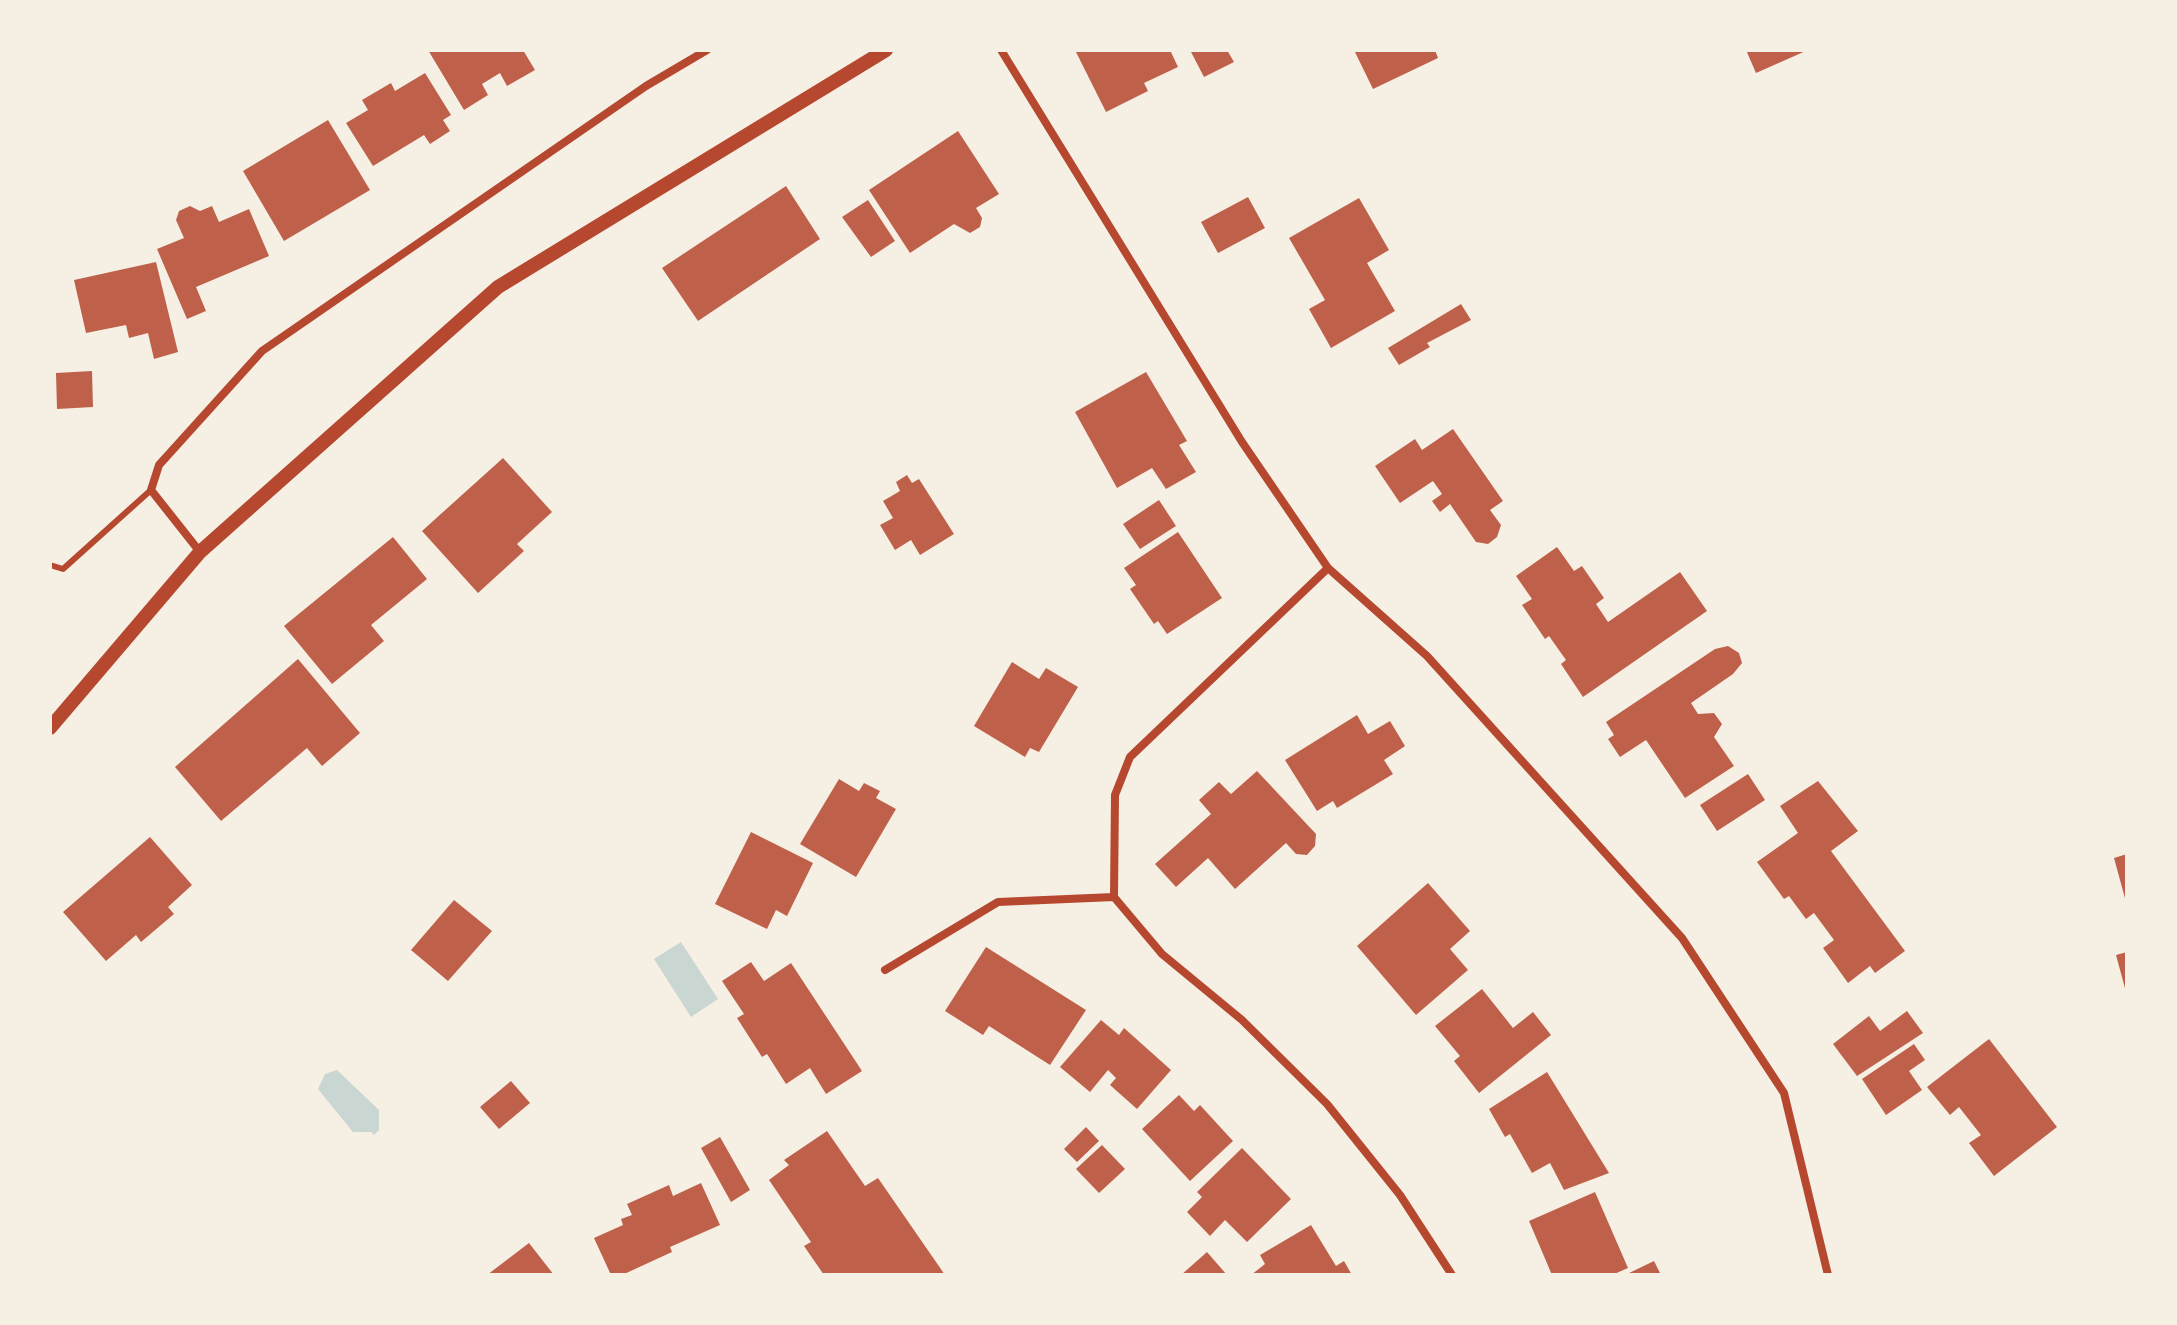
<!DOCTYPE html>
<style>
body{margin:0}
#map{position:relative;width:2177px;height:1325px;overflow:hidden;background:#f6efe4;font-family:"IBM Plex Sans",sans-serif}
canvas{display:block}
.frame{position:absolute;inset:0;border:52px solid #f6efe4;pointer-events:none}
</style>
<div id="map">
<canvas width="2177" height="1325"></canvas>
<div class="frame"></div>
</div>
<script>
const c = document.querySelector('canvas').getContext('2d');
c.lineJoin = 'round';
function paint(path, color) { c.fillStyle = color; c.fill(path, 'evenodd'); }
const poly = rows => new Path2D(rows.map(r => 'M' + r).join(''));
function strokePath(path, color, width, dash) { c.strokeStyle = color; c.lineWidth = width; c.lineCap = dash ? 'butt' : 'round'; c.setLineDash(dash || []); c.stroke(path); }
paint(poly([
 [681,942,718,999,691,1017,654,959],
 [337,1070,379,1110,379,1130,374,1135,371,1132,353,1132,318,1089,325,1074]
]), '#c9d6d2');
paint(poly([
 [428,50,523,50,535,70,507,86,500,73,482,84,488,95,464,110],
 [1075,50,1170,50,1178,67,1144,83,1148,91,1106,112],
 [1190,50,1227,50,1234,62,1204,77],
 [1354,50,1435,50,1438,58,1373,89],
 [1746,50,1808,50,1756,73],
 [425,73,451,115,443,120,450,131,430,144,424,135,373,166,346,123,368,110,362,100,391,83,395,91],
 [328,120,370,190,284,241,243,171],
 [958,131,999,194,976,208,982,218,980,227,970,233,954,224,910,253,869,190],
 [786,186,820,239,698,321,662,268],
 [1248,197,1265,228,1218,253,1201,222],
 [1359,198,1389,250,1367,263,1395,311,1331,348,1309,309,1325,300,1289,238],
 [868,200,895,241,871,257,842,217],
 [190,206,200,211,212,206,219,222,249,209,269,256,196,287,206,311,187,319,157,249,184,238,176,220,179,211],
 [156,262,178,352,154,359,148,333,129,338,126,325,86,333,74,280],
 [1461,304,1471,320,1427,343,1430,347,1399,365,1388,348],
 [92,371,93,407,57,409,56,373],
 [1146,372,1187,441,1179,445,1196,472,1166,489,1152,468,1117,488,1075,412],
 [1453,429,1503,501,1490,510,1501,525,1497,537,1488,544,1476,542,1450,504,1440,512,1432,501,1442,494,1433,481,1400,503,1375,466,1415,439,1422,450],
 [503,458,552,512,517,544,524,551,478,593,422,531],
 [907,475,912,483,919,479,954,534,920,555,911,540,895,550,880,525,893,518,883,501,900,491,896,482],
 [1159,500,1176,526,1140,549,1123,524],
 [1178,532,1222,598,1167,634,1158,621,1154,624,1130,589,1136,585,1124,568],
 [393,537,427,579,371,625,384,641,332,684,284,626],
 [1557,547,1574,571,1582,566,1604,598,1596,604,1608,622,1680,572,1707,611,1583,697,1561,664,1566,660,1549,636,1545,639,1522,605,1532,599,1516,576],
 [1728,646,1739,653,1742,663,1733,674,1691,703,1698,714,1714,713,1722,724,1714,737,1734,766,1685,798,1646,740,1620,757,1608,739,1614,735,1606,722,1715,649],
 [298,659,360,733,322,766,307,748,221,821,175,767],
 [1012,662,1039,679,1046,668,1078,687,1039,752,1030,748,1025,757,974,726],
 [1357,715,1368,734,1390,721,1405,746,1384,760,1393,774,1337,808,1333,801,1317,811,1285,760],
 [1257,771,1316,834,1315,846,1307,855,1296,854,1286,843,1235,889,1208,858,1176,887,1155,864,1211,814,1199,800,1219,782,1231,794],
 [1748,774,1765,800,1717,831,1700,805],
 [839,779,859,791,864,783,880,791,876,798,896,809,856,877,800,844],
 [1818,781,1858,831,1831,851,1905,951,1875,973,1870,966,1848,983,1823,948,1834,940,1814,913,1806,919,1789,896,1784,899,1757,862,1798,833,1780,806],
 [751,832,813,863,787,916,776,910,767,929,715,904],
 [150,837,192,885,168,907,174,914,141,942,136,935,106,961,63,912],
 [2127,854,2127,902,2126,902,2114,858],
 [1428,883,1470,931,1450,949,1468,970,1416,1015,1357,946],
 [454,900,492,931,448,981,411,950],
 [986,947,1086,1010,1050,1065,989,1026,983,1035,945,1011],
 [2127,952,2127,992,2126,992,2116,955],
 [751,962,764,981,791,963,862,1071,826,1094,810,1068,786,1084,767,1054,762,1057,737,1018,744,1014,722,981],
 [1482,989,1513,1028,1533,1012,1551,1035,1479,1093,1454,1061,1460,1056,1435,1026],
 [1907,1011,1923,1033,1857,1076,1833,1044,1869,1016,1880,1031],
 [1101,1020,1119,1035,1124,1028,1171,1070,1137,1109,1110,1085,1116,1078,1108,1070,1090,1092,1060,1067],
 [1989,1039,2057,1127,1994,1176,1969,1143,1981,1135,1959,1107,1950,1115,1927,1087],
 [1914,1044,1925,1060,1909,1071,1922,1090,1886,1115,1862,1079],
 [1547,1072,1609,1173,1564,1190,1550,1163,1532,1173,1510,1134,1505,1137,1489,1109],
 [511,1081,530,1103,499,1129,480,1107],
 [1179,1095,1194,1111,1200,1105,1233,1141,1190,1181,1142,1129],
 [1086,1127,1099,1141,1077,1162,1064,1149],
 [827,1131,865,1186,878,1178,945,1275,824,1275,804,1246,811,1242,769,1180,789,1165,784,1160],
 [720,1137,750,1190,731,1202,701,1148],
 [1102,1145,1125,1169,1099,1193,1076,1169],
 [1242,1148,1291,1199,1247,1242,1225,1220,1210,1236,1187,1212,1202,1197,1197,1192],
 [701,1183,720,1225,670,1247,672,1252,622,1275,611,1275,594,1238,623,1225,621,1219,632,1215,627,1204,669,1185,673,1196],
 [1595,1192,1628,1268,1612,1275,1552,1275,1529,1221],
 [1311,1225,1336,1266,1344,1261,1352,1275,1251,1275,1265,1264,1260,1255],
 [529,1243,554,1275,487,1275],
 [1207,1252,1227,1275,1181,1275],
 [1654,1261,1661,1275,1625,1275]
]), '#bf614a');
strokePath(poly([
 [50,565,63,569,151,490]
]), '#b5482f', 6);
strokePath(poly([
 [1001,50,1242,442,1328,568,1427,656,1682,938,1784,1093,1828,1275],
 [200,552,151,490,159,465,262,351,646,86,707,50],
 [1328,568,1130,757,1115,795,1114,897,1162,954,1242,1020,1327,1104,1400,1195,1452,1275],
 [885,970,998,902,1114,897]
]), '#b5482f', 8);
strokePath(poly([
 [50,728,200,552,498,287,886,50]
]), '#b5482f', 14);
</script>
